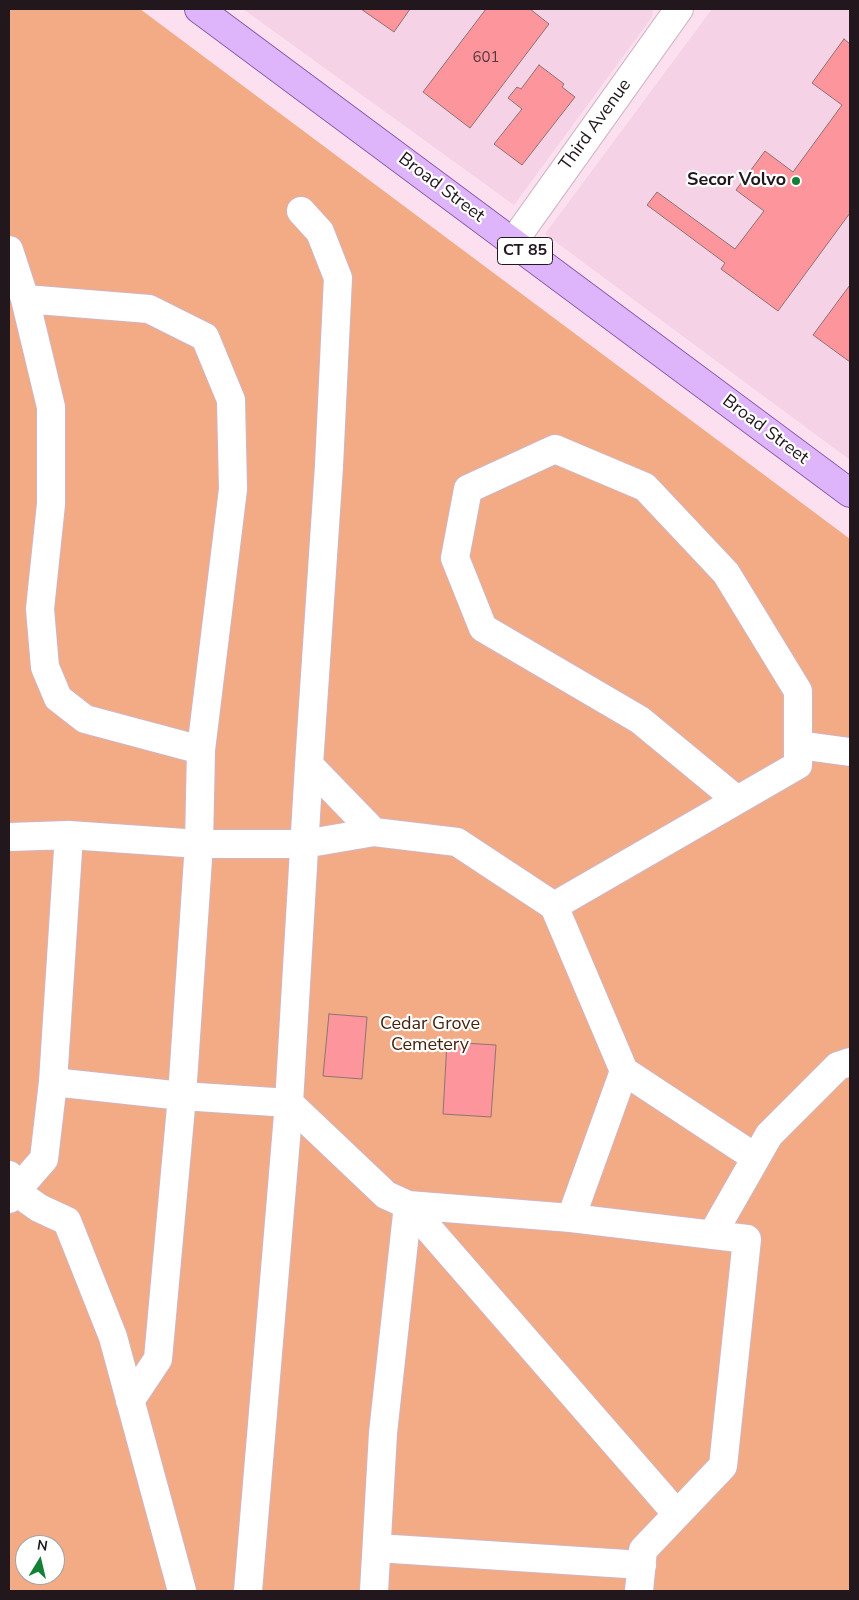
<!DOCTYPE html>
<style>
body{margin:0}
#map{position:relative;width:859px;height:1600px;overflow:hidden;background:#fce0f0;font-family:"Nunito Sans",sans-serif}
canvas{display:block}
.frame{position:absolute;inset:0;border:10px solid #21171d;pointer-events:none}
.north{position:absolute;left:15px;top:1535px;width:50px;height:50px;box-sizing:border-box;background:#fff;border:1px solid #a6a2a5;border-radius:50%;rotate:9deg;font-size:14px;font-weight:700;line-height:20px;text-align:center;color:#21171d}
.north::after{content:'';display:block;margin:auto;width:18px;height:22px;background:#138036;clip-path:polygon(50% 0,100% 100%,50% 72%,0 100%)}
</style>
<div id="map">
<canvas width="859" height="1600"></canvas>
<div class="frame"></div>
<div class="north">N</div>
</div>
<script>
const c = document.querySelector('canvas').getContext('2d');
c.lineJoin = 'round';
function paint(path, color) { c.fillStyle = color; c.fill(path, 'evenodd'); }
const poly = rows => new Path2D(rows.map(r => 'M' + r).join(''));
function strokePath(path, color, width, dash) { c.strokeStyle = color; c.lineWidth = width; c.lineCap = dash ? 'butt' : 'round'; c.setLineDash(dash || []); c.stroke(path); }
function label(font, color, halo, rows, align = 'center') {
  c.font = font + ' "Nunito Sans",sans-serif'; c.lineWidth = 4.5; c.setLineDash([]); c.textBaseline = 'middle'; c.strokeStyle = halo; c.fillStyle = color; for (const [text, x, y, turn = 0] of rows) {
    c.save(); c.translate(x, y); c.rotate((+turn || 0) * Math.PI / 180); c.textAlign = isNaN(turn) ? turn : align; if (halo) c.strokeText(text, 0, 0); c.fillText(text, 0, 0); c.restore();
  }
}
paint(poly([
 [243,9,653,9,652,17,514,205],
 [712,9,850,9,850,460,545,234]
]), '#f5d2e5');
paint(poly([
 [9,9,140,9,850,539,850,1591,9,1591],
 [25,1545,55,1545,55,1575,25,1575]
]), '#f2ab85');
const building = poly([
 [361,9,410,9,394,32,361,9],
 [486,9,530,9,549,24,470,128,423,92,486,9],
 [844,39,850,44,850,213,778,311,721,269,725,263,647,205,657,192,735,249,764,211,736,190,765,151,793,172,842,105,812,83,844,39],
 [539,65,564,84,562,87,575,97,522,165,494,144,522,109,508,98,517,87,521,89,539,65],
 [850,285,850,362,813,335,850,285],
 [329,1014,367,1017,362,1079,323,1076,329,1014],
 [447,1042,496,1045,491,1117,443,1114,447,1042]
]);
paint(building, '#fd959c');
strokePath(building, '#907374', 1);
const minor = poly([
 [513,242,679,9],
 [9,250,25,299,149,309,205,337,231,400,233,489,201,750,199,844,69,835,53,1082,182,1096,289,1103,309,765,329,466,338,278,320,232,301,211],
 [25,299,51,407,51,504,40,609,45,667,58,698,85,719,201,750],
 [798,745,850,752],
 [374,832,457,842,554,906,798,765,798,691,726,573,645,487,555,449,468,489,455,558,483,628,640,720,737,800],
 [9,837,69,835],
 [554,906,624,1071,756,1158],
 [9,1175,15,1191,39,1208,67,1221,113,1337,182,1591],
 [9,1199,44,1159,53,1082],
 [408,1205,677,1514],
 [571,1218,624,1071],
 [712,1235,769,1135,838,1066,850,1062],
 [130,1401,158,1359,182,1096,199,844,304,844,374,832,309,765],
 [377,1548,642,1565],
 [248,1591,289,1103,386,1195,408,1205,571,1218,747,1239,723,1466,643,1550,639,1591],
 [374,1591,383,1433,408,1205]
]);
const major = poly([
 [199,9,850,493]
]);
strokePath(minor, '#d0b5c4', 30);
strokePath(major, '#8e5dab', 30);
strokePath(minor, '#fff', 28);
strokePath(major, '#deb4fa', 28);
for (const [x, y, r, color] of [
 [796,181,5,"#138036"]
]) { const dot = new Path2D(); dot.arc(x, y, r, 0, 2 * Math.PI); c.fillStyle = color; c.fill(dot); strokePath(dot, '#fff', 2); }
label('15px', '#58363d', null, [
 ["601",486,58]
]);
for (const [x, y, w] of [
 [525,251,55]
]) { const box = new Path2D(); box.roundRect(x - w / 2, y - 13.5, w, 27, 4); c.fillStyle = '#fff'; c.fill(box); strokePath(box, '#21171d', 1); }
label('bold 16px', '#21171d', null, [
 ["CT 85",525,251]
]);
label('18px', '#21171d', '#fff', [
 ["Third Avenue",596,125,-54],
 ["Broad Street",441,188,37],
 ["Broad Street",765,430,37]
]);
label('bold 18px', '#21171d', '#fff', [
 ["Secor Volvo",786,181]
], 'right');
label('18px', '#46230f', '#fff', [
 ["Cedar Grove",430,1025],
 ["Cemetery",430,1046]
]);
</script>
